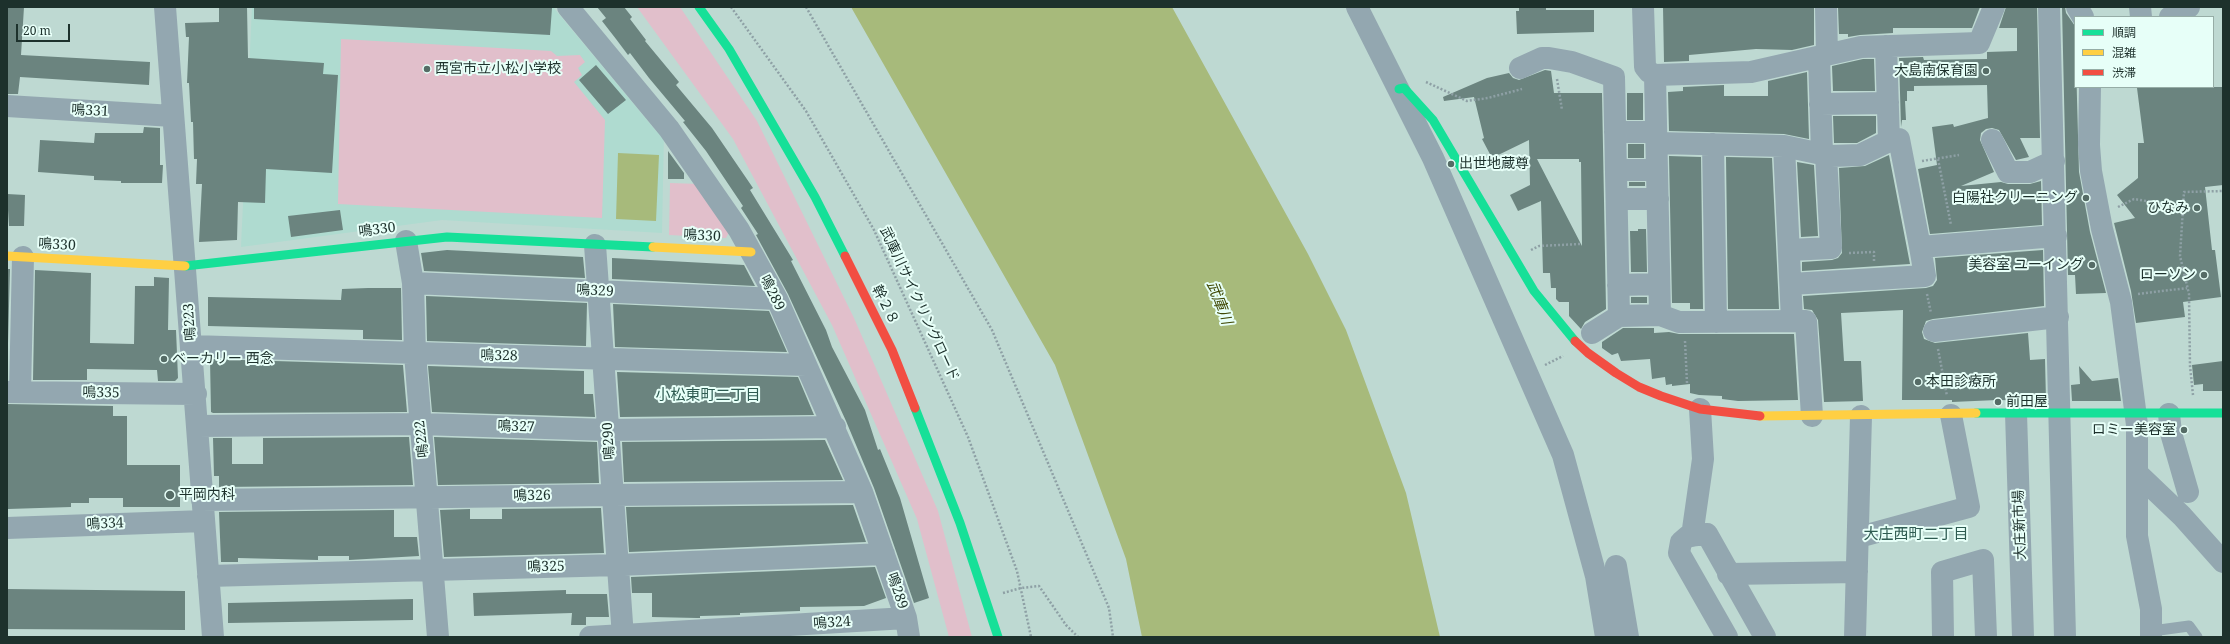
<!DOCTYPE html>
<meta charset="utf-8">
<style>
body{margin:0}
#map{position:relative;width:2230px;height:644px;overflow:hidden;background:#bed9d2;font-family:"Noto Serif","Noto Sans JP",serif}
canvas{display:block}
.frame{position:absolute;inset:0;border:8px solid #1d312c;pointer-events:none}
.legend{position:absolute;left:2074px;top:16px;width:140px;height:72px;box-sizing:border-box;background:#e7fff8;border:1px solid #96ada6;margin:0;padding:5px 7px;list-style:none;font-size:12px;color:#1d312c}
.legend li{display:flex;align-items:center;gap:8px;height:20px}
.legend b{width:20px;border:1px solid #96ada6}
.scale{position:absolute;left:16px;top:24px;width:54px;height:18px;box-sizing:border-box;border:2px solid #1d312c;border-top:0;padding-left:5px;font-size:12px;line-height:14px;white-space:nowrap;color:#1d312c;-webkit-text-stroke:3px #e7fff8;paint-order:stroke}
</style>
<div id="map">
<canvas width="2230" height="644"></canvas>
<div class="frame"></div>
<ul class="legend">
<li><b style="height:5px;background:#16e098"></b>順調</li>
<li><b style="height:5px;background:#ffcf43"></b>混雑</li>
<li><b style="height:5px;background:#f24e42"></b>渋滞</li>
</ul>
<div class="scale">20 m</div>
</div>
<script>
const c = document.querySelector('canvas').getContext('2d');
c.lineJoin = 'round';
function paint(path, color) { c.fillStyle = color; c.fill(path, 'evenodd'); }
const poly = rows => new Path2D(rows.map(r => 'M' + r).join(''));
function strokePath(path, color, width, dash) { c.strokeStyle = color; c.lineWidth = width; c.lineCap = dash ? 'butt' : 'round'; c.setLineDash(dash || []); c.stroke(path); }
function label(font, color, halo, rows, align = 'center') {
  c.font = font + ' "Noto Serif","Noto Sans JP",serif'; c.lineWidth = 4; c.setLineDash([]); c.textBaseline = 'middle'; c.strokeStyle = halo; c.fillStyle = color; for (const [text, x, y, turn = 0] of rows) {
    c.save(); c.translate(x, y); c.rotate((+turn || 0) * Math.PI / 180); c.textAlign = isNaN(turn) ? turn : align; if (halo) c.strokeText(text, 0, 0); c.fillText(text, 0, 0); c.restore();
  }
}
paint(poly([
 [252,7,553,7,657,132,664,132,662,233,442,220,241,247]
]), '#afdbd0');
paint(poly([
 [637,7,680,7,757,121,854,318,938,511,972,637,949,637,917,519,832,325,733,139],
 [341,39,551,51,557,56,580,55,585,62,578,68,582,75,574,82,605,120,602,218,338,204],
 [670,183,699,184,730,230,726,238,669,235]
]), '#e1bfcb');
paint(poly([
 [851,7,1172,7,1308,254,1346,330,1406,493,1440,637,1142,637,1126,559,1055,365],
 [618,153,659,155,656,221,616,219]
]), '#a7ba7b');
paint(poly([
 [7,7,24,7,21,55,150,62,149,85,20,77,18,94,7,94],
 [219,7,247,7,248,58,324,63,323,74,338,75,332,173,266,169,265,203,238,202,237,240,199,242,202,184,196,184,197,159,194,159,193,122,191,122,189,83,187,83,189,37,186,37,185,23,219,22],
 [254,7,533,7,552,8,550,35,254,19],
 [597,7,624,7,632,17,630,19,646,40,645,41,679,82,676,85,712,128,753,188,750,190,793,260,791,261,826,330,832,347,865,410,878,450,880,449,900,498,929,598,914,603,874,488,846,421,788,294,756,235,758,234,741,208,743,206,706,151,683,122,685,121,649,78,630,53,628,55,616,39,602,21,606,18],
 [1519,7,1546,7,1546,10,1594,10,1594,32,1517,34,1516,11,1519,11],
 [1663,7,1814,7,1814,45,1792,50,1756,49,1689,55,1689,61,1664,62],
 [1838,7,1980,7,1972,28,1893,28,1893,33,1860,35,1848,37,1848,34,1839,34],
 [2006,7,2037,7,2040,138,2020,138,2029,157,2016,160,1999,130,1992,128,1986,129,1981,133,1980,140,1994,172,1961,186,2001,182,2008,184,2030,184,2041,181,2042,225,1930,234,1918,169,1937,165,1932,127,1953,124,1954,127,1988,118,1987,85,1914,86,1914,91,1907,91,1907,101,1905,101,1906,120,1902,120,1901,127,1899,58,1923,57,1924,60,1987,59,1987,52,2017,51,2017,28,1999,28],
 [2062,7,2065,7,2066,13,2075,26,2079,172,2090,232,2106,293,2076,294,2075,275,2068,275],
 [1863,59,1874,59,1875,91,1833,91,1832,66],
 [596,65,626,100,608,114,579,80],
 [1545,70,1551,71,1554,93,1602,93,1606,309,1585,322,1581,329,1569,316,1569,302,1559,302,1556,299,1556,288,1551,288,1550,273,1543,273,1541,201,1518,211,1510,195,1530,185,1529,140,1492,158,1482,139,1484,138,1474,97,1444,101,1443,97,1487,78,1509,73,1513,78,1519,80],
 [1537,159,1579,159,1579,162,1581,162,1582,246],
 [1807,72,1809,139,1784,134,1669,131,1668,92,1683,91,1683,87,1724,85,1724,96,1768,96,1768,81],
 [2148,87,2223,87,2223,185,2205,187,2212,250,2215,250,2221,297,2183,302,2185,317,2136,323,2131,291,2114,223,2135,218,2117,195,2138,178,2138,143,2144,143,2137,88],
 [1627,93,1643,93,1643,120,1627,120],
 [1833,116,1876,116,1876,133,1857,143,1834,143],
 [144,127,160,128,160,165,163,165,162,183,121,183,121,181,94,180,94,176,38,172,40,140,94,143,95,133,143,133],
 [1628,144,1644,144,1644,158,1628,158],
 [668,151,684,173,684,179,668,179],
 [1889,155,1910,264,1802,271,1802,262,1832,260,1838,258,1842,253,1839,168,1865,166],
 [1669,156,1701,157,1703,309,1690,309,1690,303,1672,303],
 [1726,157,1772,158,1779,309,1728,309],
 [1797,162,1814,165,1818,236,1801,237],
 [1629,182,1645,182,1645,186,1629,186],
 [7,194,25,195,24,226,9,226],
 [340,210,343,230,291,237,288,216],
 [1638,229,1646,229,1647,272,1631,272,1630,231,1638,231],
 [447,250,583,257,585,278,424,271,421,253],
 [2043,250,2044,306,1933,319,1926,321,1922,332,1924,339,1935,343,2028,333,2030,360,2045,359,2046,401,1997,400,1952,402,1952,400,1902,400,1903,310,1841,313,1844,361,1861,361,1863,401,1824,402,1818,320,1812,310,1804,309,1803,296,1926,288,1933,286,1937,280,1935,258],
 [612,258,744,265,755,286,612,279],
 [7,269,10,269,7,380],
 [35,270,91,273,90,343,134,344,135,286,154,286,154,277,169,278,168,330,176,330,178,378,175,381,158,381,157,370,87,369,87,380,33,380],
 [368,288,401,288,402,340,363,339,363,330,208,326,208,297,341,300,342,289],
 [426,296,587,303,586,346,427,341],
 [1631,297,1647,297,1647,303,1631,303],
 [613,304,769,311,787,352,615,347],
 [1623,328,1654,328,1654,333,1669,332,1679,334,1794,334,1798,400,1738,401,1722,399,1722,396,1699,395,1690,393,1690,384,1672,386,1672,384,1666,385,1665,377,1652,379,1650,359,1621,361,1618,353,1612,355,1602,348,1602,342],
 [210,359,403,365,407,412,213,413,211,412],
 [2223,361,2223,391,2203,391,2203,384,2194,385,2192,365],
 [428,366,584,371,584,394,593,394,595,417,432,412],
 [2079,366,2092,381,2118,378,2121,401,2072,401,2071,385,2080,384],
 [617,372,798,377,814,415,620,417],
 [7,404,113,406,113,416,127,416,127,465,180,465,180,507,123,507,123,498,89,498,89,503,71,503,71,507,8,509],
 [409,437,413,485,219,487,219,476,214,476,213,438,232,438,232,464,263,464,263,438],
 [434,437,597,442,599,483,438,485],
 [825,440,843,480,624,482,622,442],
 [853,505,866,542,629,552,626,507],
 [601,508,604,553,444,557,440,510,470,509,470,519,502,519,502,509],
 [394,510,394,537,417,537,419,556,349,560,349,556,318,556,318,560,238,558,238,562,221,562,219,512],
 [875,567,886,598,864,606,800,607,800,611,740,613,740,615,700,616,700,618,697,618,652,617,652,593,632,593,631,577],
 [7,589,185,591,185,630,7,629],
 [566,590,566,594,607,594,609,617,586,617,586,625,571,625,572,613,474,616,473,593],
 [413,599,413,620,228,623,228,603]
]), '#6b847f');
strokePath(poly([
 [731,7,806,111,874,230,968,437,1017,571,1031,637],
 [806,7,992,330,1109,608,1113,637],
 [1557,79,1562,110],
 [1426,82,1467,101,1488,98,1522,89],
 [1938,159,1951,225],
 [1922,161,1959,155],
 [2118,207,2134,199,2183,207],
 [1531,250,1539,246,1580,244],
 [1849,253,1874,252,1874,261],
 [1927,294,1931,313],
 [2138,294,2187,288],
 [1685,341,1687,383],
 [1938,349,1947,396],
 [1545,365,1563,356],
 [2193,395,2190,366,2189,294,2180,256,2184,192,2223,191],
 [1003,593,1021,588,1039,586,1066,625,1078,637]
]), '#8ea0a5', 2.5, [2, 2]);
strokePath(poly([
 [2152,631,2189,626,2197,637]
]), '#93a7b0', 11);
strokePath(poly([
 [165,7,213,637],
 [568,7,669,129,739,230,777,299,862,492,906,618,909,637],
 [1357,7,1433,158,1563,455,1596,576,1606,637],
 [1643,7,1645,67,1649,72,1655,75,1751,72,1861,47,1979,43,1994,7],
 [1826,7,1827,55],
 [2049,7,2065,637],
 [2077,7,2083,17],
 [2140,7,2141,17],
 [2170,17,2189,7],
 [1886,46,1889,141],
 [1819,57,1822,154],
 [1520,68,1542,58,1549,58,1572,62,1614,77,1619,316,1660,315,1679,322,1806,321,1812,416],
 [1655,75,1660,315],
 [2090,87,2089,145,2091,171,2102,229,2121,302,2137,425,2137,536,2151,609,2151,637],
 [1820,104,1888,103],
 [7,106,173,116],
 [1615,132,1656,132],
 [1992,140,2008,172,2030,172,2054,161],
 [1657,143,1784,146,1831,156,1860,155,1889,141,1899,139,1920,247,2056,236],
 [1713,144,1716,322],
 [1784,146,1792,321],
 [1616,170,1657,170],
 [1617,199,1658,199],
 [406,241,413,283,415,354,438,637],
 [595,245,623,637],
 [1789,250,1831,248,1826,155],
 [413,283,777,299],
 [1791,284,1925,276,1920,247],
 [1618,285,1659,284],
 [1934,331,2058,317],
 [1592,333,1619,316],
 [192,346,806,365],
 [7,392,196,394],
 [20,392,23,257],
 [2016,413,2023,637],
 [2169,414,2171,433,2188,492],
 [198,426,421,424,608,430,835,427],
 [2138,474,2182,516,2223,562],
 [202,500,862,492],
 [7,528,204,521],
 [1692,536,1703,459,1700,409],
 [1859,537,1969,507,1951,415],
 [1616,566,1628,637],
 [1728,574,1857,572],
 [208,576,618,565,884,554],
 [590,637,906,618],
 [1727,637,1679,553,1681,542,1688,536,1707,534,1765,637],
 [1855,637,1861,416],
 [1943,637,1942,572,1983,560,1986,637]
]), '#93a7b0', 22);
strokePath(poly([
 [699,7,729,49,815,197,845,256],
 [1399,89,1404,88,1433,120,1534,291,1575,341],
 [185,266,447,237,653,247],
 [915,408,960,523,998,637],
 [1976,413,2223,413]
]), '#16e098', 9);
strokePath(poly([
 [653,247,751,252],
 [7,256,185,266],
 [1760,416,1976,413]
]), '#ffcf43', 9);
strokePath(poly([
 [845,256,892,350,915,408],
 [1575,341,1588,353,1616,373,1639,387,1661,396,1700,409,1760,416]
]), '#f24e42', 9);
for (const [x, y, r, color] of [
 [427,69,4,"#556c66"],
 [1986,71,4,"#556c66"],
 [1451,164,4,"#556c66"],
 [2086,198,4,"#556c66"],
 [2197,208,4,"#556c66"],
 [2092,265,4,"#556c66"],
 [2204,275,4,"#556c66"],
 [164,359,4,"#556c66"],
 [1918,382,4,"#556c66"],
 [1998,402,4,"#556c66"],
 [2184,430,4,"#556c66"],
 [170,495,5,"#556c66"]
]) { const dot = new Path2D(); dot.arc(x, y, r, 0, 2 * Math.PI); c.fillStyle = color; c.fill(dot); strokePath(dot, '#e7fff8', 1.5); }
label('14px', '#1d312c', '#e7fff8', [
 ["西宮市立小松小学校",435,69],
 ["大島南保育園",1978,71,"right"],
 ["出世地蔵尊",1459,164],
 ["白陽社クリーニング",2078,198,"right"],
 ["ひなみ",2189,208,"right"],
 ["美容室 ユーイング",2084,265,"right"],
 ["ローソン",2196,275,"right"],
 ["ベーカリー 西念",172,359],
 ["本田診療所",1926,382],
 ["前田屋",2006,402],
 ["ロミー美容室",2176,430,"right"],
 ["平岡内科",179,495]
], 'left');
label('14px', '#1d312c', '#e7fff8', [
 ["鳴331",90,111,3],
 ["鳴330",377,230,-7],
 ["鳴330",702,236,3],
 ["鳴330",57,245,3],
 ["鳴329",595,291,3],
 ["鳴289",772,293,63],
 ["武庫川サイクリングロード",919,304,65],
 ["幹２８",885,305,63],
 ["鳴223",190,322,-94],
 ["鳴328",499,356,1],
 ["鳴335",101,393,1],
 ["鳴327",516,427,2],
 ["鳴222",422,439,-96],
 ["鳴290",609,441,-94],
 ["鳴326",532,496,-1],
 ["鳴334",105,524,-2],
 ["大庄新市場",2020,525,-92],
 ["鳴325",546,567,-1],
 ["鳴289",897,591,71],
 ["鳴324",832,623,-4]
]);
label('italic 15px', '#404905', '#e7fff8', [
 ["武庫川",1219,303,69]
]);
label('15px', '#2e5b51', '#e7fff8', [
 ["小松東町二丁目",708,396],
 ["大庄西町二丁目",1916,535]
]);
</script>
